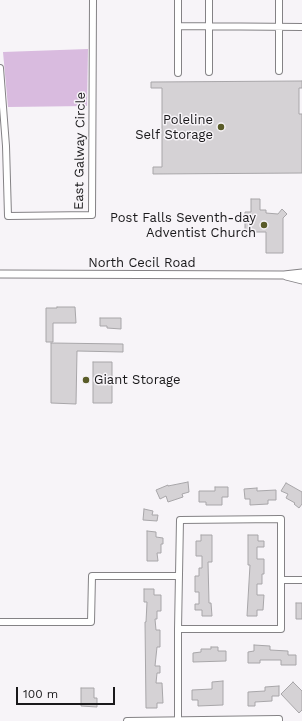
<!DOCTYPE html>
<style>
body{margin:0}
#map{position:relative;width:302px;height:721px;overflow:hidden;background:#f7f4f8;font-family:"Work Sans",sans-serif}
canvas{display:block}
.scale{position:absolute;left:16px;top:687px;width:99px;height:18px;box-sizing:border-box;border:2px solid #1a191b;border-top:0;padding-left:5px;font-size:12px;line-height:14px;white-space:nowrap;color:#1a191b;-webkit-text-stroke:3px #f7f4f8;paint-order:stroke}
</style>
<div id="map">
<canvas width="302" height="721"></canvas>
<div class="scale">100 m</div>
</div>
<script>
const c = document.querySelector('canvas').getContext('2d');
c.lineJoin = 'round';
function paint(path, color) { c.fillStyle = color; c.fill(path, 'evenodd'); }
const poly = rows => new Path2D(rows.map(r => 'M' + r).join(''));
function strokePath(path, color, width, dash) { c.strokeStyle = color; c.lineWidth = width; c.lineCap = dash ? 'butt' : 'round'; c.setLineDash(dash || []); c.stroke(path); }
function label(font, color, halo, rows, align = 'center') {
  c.font = font + ' "Work Sans",sans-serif'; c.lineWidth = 3; c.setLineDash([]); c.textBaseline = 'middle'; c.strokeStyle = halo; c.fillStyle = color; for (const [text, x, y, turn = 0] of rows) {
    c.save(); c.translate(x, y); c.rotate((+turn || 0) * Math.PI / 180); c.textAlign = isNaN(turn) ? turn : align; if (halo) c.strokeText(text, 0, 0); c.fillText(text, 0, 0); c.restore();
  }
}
paint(poly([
 [88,49,87,106,8,107,3,52]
]), '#d9bbdf');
const building = poly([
 [302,81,302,88,299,88,299,114,302,114,302,173,153,174,153,167,162,167,162,88,151,88,151,82,302,81],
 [251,199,260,199,260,210,266,210,266,213,278,214,282,209,287,214,283,218,283,253,266,253,266,232,245,232,245,212,251,212,251,199],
 [57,307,75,307,76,323,53,323,53,342,46,342,46,308,57,308,57,307],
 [100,318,121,318,121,329,107,328,107,326,100,326,100,318],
 [51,343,123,344,123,352,77,351,76,404,51,403,51,343],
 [93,362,112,362,112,403,93,403,93,362],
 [188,482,189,492,182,494,183,497,168,502,166,496,160,499,156,490,168,485,168,486,188,482],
 [286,483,302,492,302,504,299,508,294,504,295,503,286,498,288,494,281,491,286,483],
 [215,487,228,487,228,497,222,497,222,505,206,505,206,502,199,502,199,491,215,491,215,487],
 [257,488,257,491,276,490,276,500,268,500,268,504,250,505,250,499,245,499,244,489,257,488],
 [144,509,153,511,152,515,158,515,157,521,143,520,144,509],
 [147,531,156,532,156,537,163,538,163,544,161,544,161,553,157,553,158,561,147,561,147,531],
 [201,535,212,535,212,562,208,562,209,603,211,603,212,616,202,616,202,610,195,610,195,604,199,604,199,592,195,592,195,576,199,576,199,568,202,568,202,556,196,556,196,541,201,541,201,535],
 [248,535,258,535,258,541,264,541,264,547,257,547,257,559,264,559,264,574,262,574,262,584,257,584,257,595,264,595,263,610,257,610,257,616,247,616,250,565,248,565,248,535],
 [144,589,154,589,154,595,161,595,161,611,157,611,157,619,155,619,156,630,160,630,160,647,157,647,155,666,160,666,160,673,157,673,156,683,162,683,163,703,157,703,157,708,146,708,145,622,146,622,147,602,144,602,144,589],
 [296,603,302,603,302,619,296,619,296,603],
 [254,645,270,646,270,650,288,651,288,655,296,655,296,665,281,665,281,660,260,660,260,663,248,663,248,652,254,651,254,645],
 [211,647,218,647,218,651,226,651,226,661,193,662,193,653,201,652,201,649,211,649,211,647],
 [223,681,223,705,198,706,198,700,192,700,192,690,212,689,212,682,223,681],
 [293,682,302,691,302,710,299,713,281,694,293,682],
 [279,686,279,696,272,696,272,701,255,702,255,706,248,706,248,692,265,691,265,687,279,686],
 [81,688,94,688,94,698,97,698,97,707,81,706,81,688]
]);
paint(building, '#d5d2d5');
strokePath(building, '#a8a6a9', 1);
const minor = poly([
 [178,26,302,27],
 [0,68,6,146,8,216,92,215,93,0],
 [279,71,279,0],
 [209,72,209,0],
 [178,73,178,0],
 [281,519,281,629,178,629,180,520,281,519],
 [281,580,302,580],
 [0,622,91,622,92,576,178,576],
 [127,721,279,719,279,721],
 [178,721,178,629]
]);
const tertiary = poly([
 [0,274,284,275,302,273],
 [286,276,302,280]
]);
strokePath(minor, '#848285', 8);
strokePath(tertiary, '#848285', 9);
strokePath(minor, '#fff', 6);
strokePath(tertiary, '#fff', 7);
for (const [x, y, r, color] of [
 [221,127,4,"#5a5c29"],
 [264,225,4,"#5a5c29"],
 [86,380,4,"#5a5c29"]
]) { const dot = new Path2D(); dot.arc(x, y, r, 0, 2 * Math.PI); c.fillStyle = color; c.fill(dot); strokePath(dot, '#f7f4f8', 1.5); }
label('13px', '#1a191b', '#f7f4f8', [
 ["Poleline",213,120],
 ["Self Storage",213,135],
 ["Post Falls Seventh-day",256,218],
 ["Adventist Church",256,233],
 ["Giant Storage",94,380,"left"]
], 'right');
label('13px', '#1a191b', '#f7f4f8', [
 ["East Galway Circle",80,151,-89],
 ["North Cecil Road",142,263]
]);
</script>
